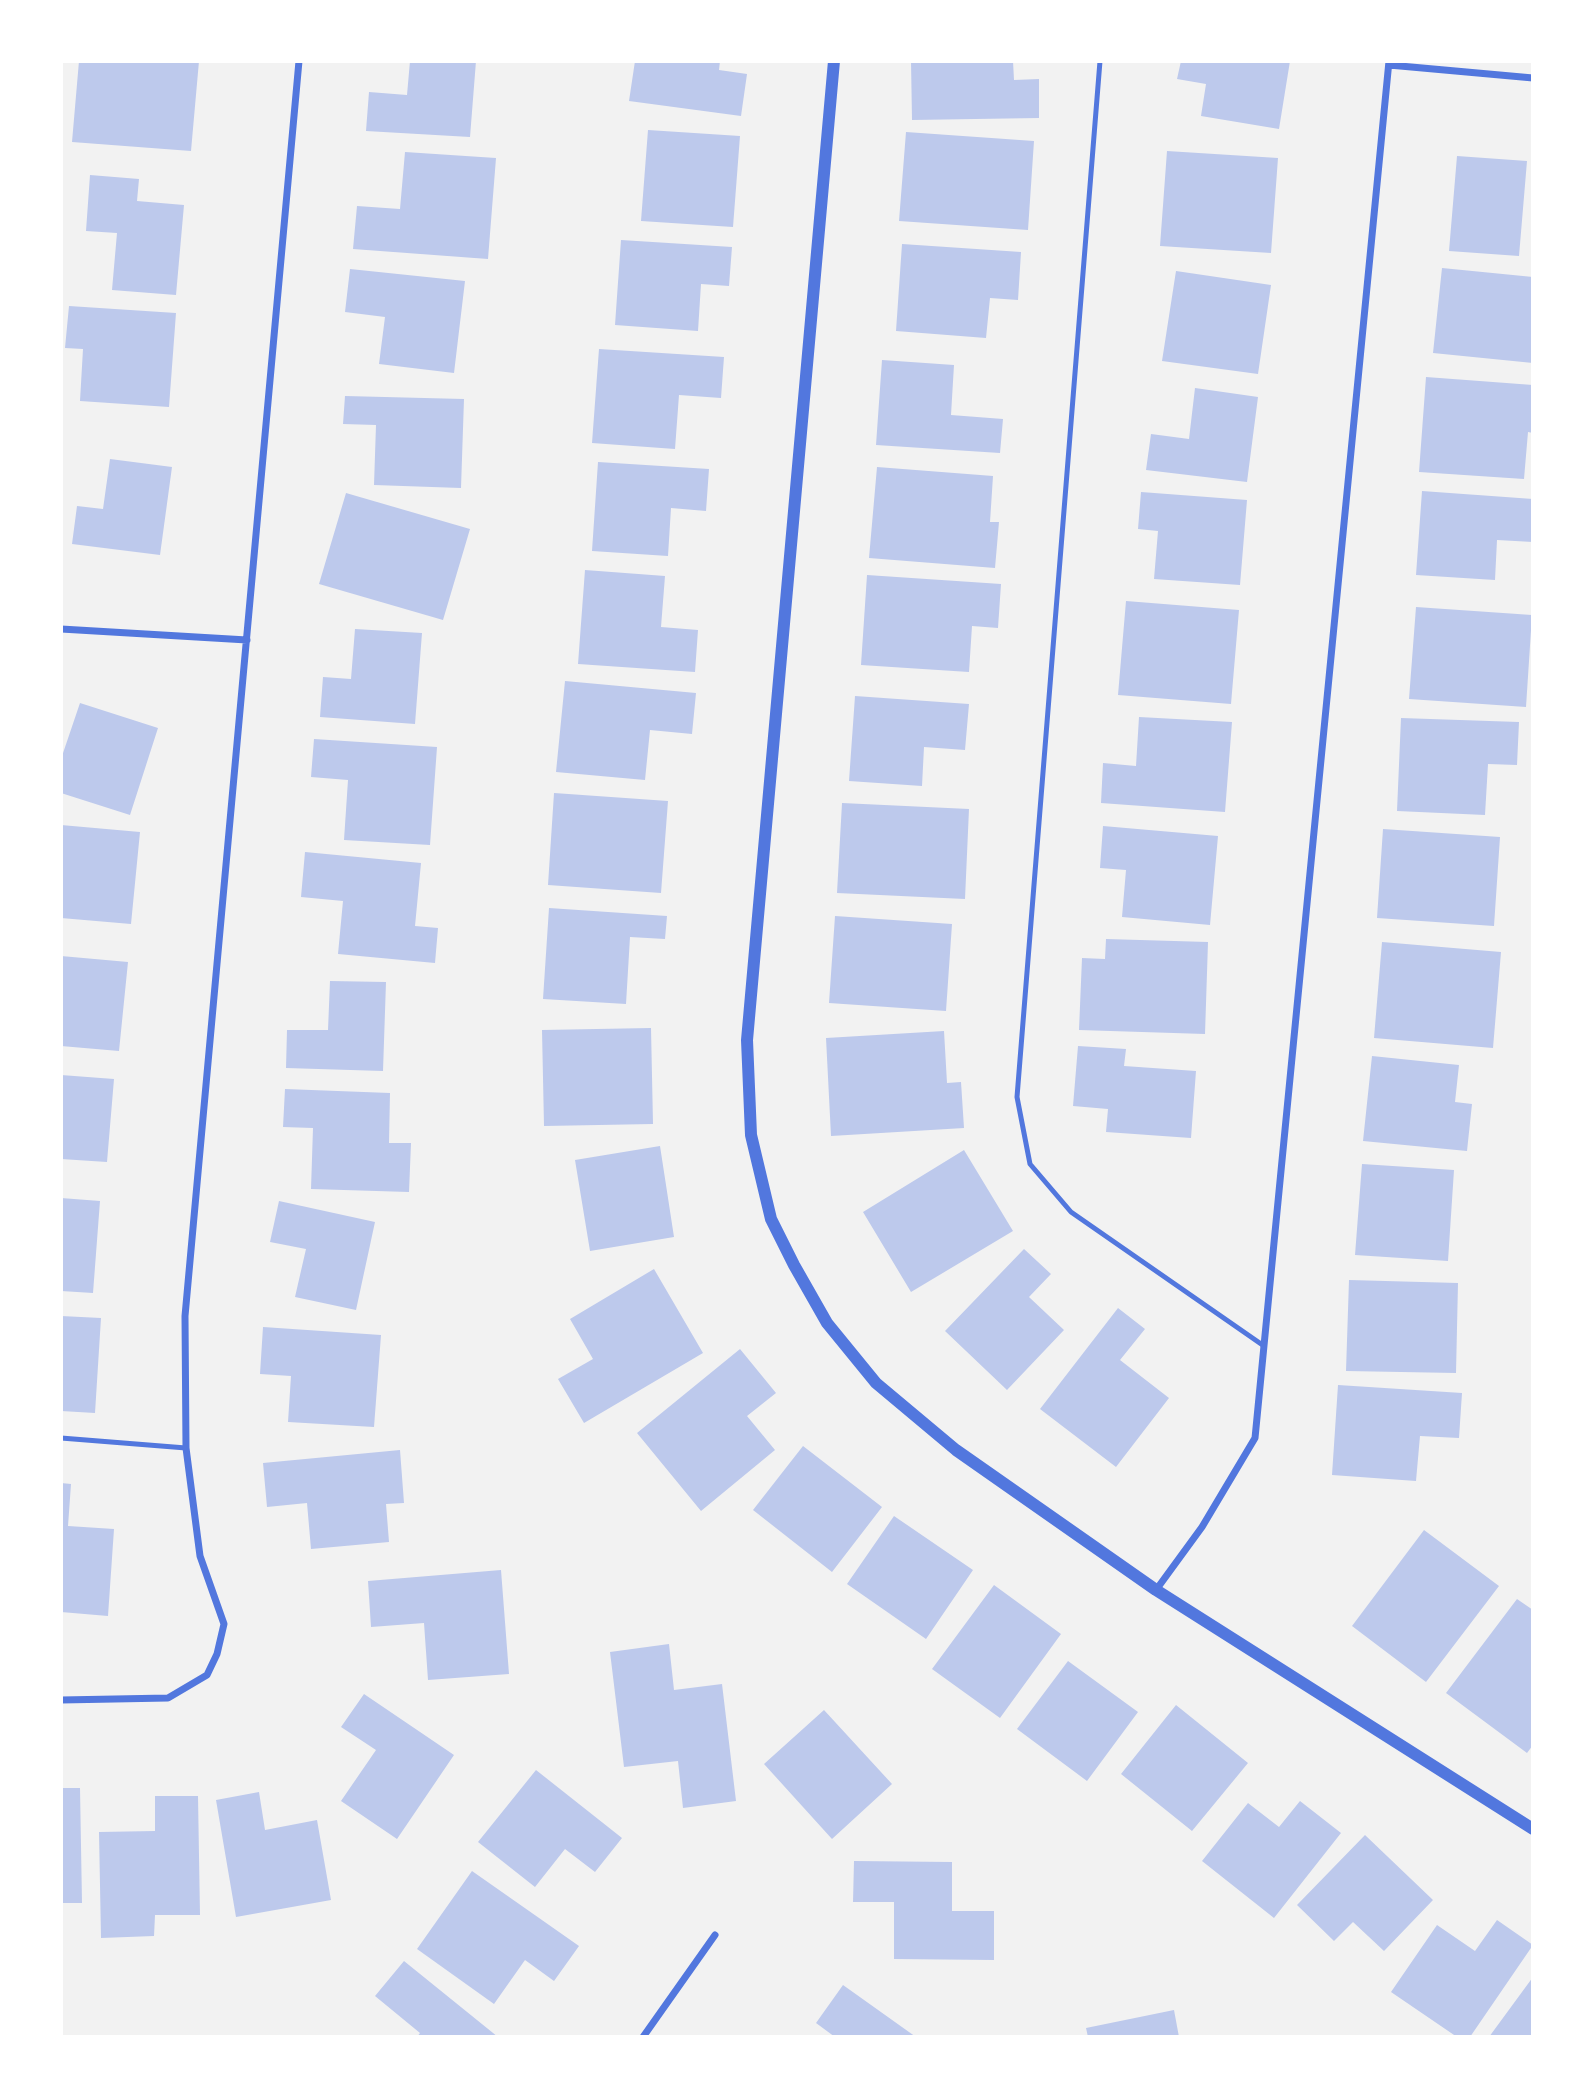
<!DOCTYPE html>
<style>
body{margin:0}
#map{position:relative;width:1594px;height:2098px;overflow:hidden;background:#f2f2f2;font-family:Inter,sans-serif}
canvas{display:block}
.frame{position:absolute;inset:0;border:63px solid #fff;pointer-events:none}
</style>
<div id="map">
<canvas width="1594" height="2098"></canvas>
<div class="frame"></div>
</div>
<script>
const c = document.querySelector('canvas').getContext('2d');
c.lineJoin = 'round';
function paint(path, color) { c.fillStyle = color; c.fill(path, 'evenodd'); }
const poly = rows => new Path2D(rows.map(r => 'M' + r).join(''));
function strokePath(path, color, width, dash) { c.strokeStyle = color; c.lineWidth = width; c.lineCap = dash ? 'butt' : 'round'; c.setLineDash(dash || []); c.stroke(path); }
paint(poly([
 [79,61,199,61,191,151,72,142],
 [410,61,476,61,470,137,366,131,369,92,407,95],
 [635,61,720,61,719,70,747,74,741,116,629,101],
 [911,61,1013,61,1014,80,1039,79,1039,118,912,120],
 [1181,61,1290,61,1279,129,1201,116,1206,84,1177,79],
 [648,130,740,136,733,227,641,221],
 [906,132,1034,141,1028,230,899,221],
 [1167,151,1278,158,1271,253,1160,246],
 [405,152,496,158,488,259,353,249,357,206,400,209],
 [1457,156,1527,161,1519,256,1449,251],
 [90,175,139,179,137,201,184,205,176,295,112,290,117,233,86,231],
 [621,240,732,247,729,286,701,284,698,331,615,325],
 [902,244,1021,252,1018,300,990,298,986,338,896,331],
 [1442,268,1533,277,1533,363,1433,353],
 [350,269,465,281,454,373,379,364,385,317,345,312],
 [1176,271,1271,285,1258,374,1162,361],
 [69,306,176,313,169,407,80,401,83,349,65,348],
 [599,349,724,357,721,398,679,395,675,449,592,443],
 [882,360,954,365,951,415,1003,419,1000,453,876,445],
 [1426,377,1533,385,1533,433,1528,432,1524,479,1419,472],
 [1195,388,1258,397,1247,482,1146,470,1151,434,1189,439],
 [345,396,464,399,461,488,374,485,376,425,343,424],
 [110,459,172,467,160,555,72,544,77,506,103,509],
 [598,462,709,469,706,511,671,508,668,556,592,551],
 [877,467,993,476,990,522,999,522,995,568,869,558],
 [1422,491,1533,499,1533,542,1497,540,1495,580,1416,575],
 [1141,492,1247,500,1240,585,1154,579,1158,531,1138,529],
 [346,493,470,529,443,620,319,584],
 [585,570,665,576,661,627,698,630,695,672,578,664],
 [867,575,1001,584,998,628,972,626,969,672,861,665],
 [1126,601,1239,610,1231,704,1118,695],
 [1416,607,1532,615,1526,707,1409,699],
 [355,629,422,633,415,724,320,717,323,677,351,679],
 [565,681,696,693,692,734,650,730,645,780,556,772],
 [855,696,969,704,965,750,924,747,922,786,849,781],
 [80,703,158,728,130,815,61,793,61,759],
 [1139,717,1232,722,1225,812,1101,803,1103,763,1136,766],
 [1401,718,1519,722,1517,765,1488,764,1485,815,1397,811],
 [314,739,437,747,430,845,344,840,348,780,311,777],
 [554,793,668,801,661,893,548,885],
 [842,803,969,809,965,899,837,893],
 [61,825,140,832,131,924,61,918],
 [1103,826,1218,836,1210,925,1122,917,1126,870,1100,868],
 [1383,829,1500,837,1494,926,1377,918],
 [305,852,421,863,415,926,438,928,435,963,338,954,343,901,301,897],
 [549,908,667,916,665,939,630,937,626,1004,543,999],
 [835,916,952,924,946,1011,829,1003],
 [1106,939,1208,942,1205,1034,1079,1030,1082,958,1105,959],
 [1382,942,1501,952,1493,1048,1374,1038],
 [61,956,128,962,119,1051,61,1046],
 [330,981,386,982,383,1071,286,1068,287,1030,328,1030],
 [651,1028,653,1124,544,1126,542,1030],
 [944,1031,947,1083,961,1082,964,1128,831,1136,826,1038],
 [1078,1046,1126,1049,1124,1066,1196,1071,1191,1138,1106,1132,1108,1109,1073,1106],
 [1372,1056,1459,1065,1455,1102,1472,1104,1467,1151,1363,1141],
 [61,1075,114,1079,107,1162,61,1159],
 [285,1089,390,1093,389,1143,411,1143,409,1192,311,1189,313,1128,283,1127],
 [660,1146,674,1237,590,1251,575,1160],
 [964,1150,1013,1231,911,1292,863,1212],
 [1362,1164,1454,1170,1448,1261,1355,1255],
 [61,1198,100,1201,93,1293,61,1291],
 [279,1201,375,1222,356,1310,295,1297,306,1249,270,1242],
 [1024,1249,1051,1274,1029,1297,1064,1330,1007,1390,945,1331],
 [654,1269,703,1353,584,1423,558,1379,593,1359,570,1319],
 [1349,1280,1458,1283,1456,1373,1346,1371],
 [1118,1308,1145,1329,1120,1360,1169,1398,1116,1467,1040,1409],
 [61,1316,101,1318,95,1413,61,1411],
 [263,1327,381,1335,374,1427,288,1422,291,1376,260,1374],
 [740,1349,776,1393,747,1416,775,1450,701,1511,637,1433],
 [1338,1385,1462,1393,1459,1438,1420,1436,1416,1481,1332,1475],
 [803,1446,882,1507,832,1572,753,1510],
 [400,1450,404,1503,386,1504,389,1542,311,1549,307,1503,267,1507,263,1463],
 [61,1483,71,1484,68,1526,114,1529,108,1616,61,1612],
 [894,1516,973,1570,926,1639,847,1584],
 [1424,1530,1499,1586,1426,1682,1352,1626],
 [501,1570,509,1674,428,1680,424,1623,371,1627,368,1581],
 [994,1585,1061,1634,1000,1718,932,1669],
 [1517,1599,1533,1610,1533,1745,1527,1753,1446,1693],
 [669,1644,674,1690,722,1684,736,1801,683,1808,678,1761,624,1767,610,1652],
 [1068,1661,1138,1712,1087,1781,1017,1729],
 [364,1694,454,1755,397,1839,341,1801,376,1750,341,1727],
 [1176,1705,1248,1763,1192,1831,1121,1774],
 [824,1710,892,1784,832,1839,764,1764],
 [536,1770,622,1838,595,1872,565,1849,535,1887,478,1842],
 [61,1788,80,1788,82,1903,61,1903],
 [259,1792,265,1830,317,1820,331,1900,236,1917,216,1800],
 [155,1796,198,1796,200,1915,155,1915,154,1936,101,1938,99,1832,155,1831],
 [1300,1801,1341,1833,1274,1918,1202,1861,1248,1803,1279,1827],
 [1365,1835,1433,1900,1384,1951,1353,1922,1334,1941,1297,1905],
 [854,1861,952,1862,952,1911,994,1911,994,1960,894,1959,894,1902,853,1902],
 [472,1871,579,1946,554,1981,525,1960,494,2004,417,1949],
 [1497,1920,1533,1945,1470,2037,1457,2037,1391,1992,1437,1925,1475,1951],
 [404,1961,498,2037,417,2037,420,2033,375,1996],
 [1533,1977,1533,2037,1489,2037],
 [843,1985,916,2037,835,2037,816,2023],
 [1174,2010,1179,2037,1088,2037,1086,2028]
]), '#bdc9ec');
strokePath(poly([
 [1100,61,1017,1097,1030,1164,1071,1212,1264,1346],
 [61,1438,186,1448]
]), '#5277de', 5);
strokePath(poly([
 [1389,65,1533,78],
 [61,629,247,640],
 [1156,1590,1202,1527,1255,1438,1389,61],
 [61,1700,168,1698,207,1675,217,1654,224,1624,200,1556,186,1448,185,1316,299,61],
 [643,2037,715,1935]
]), '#5277de', 7);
strokePath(poly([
 [834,61,747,1040,751,1135,771,1219,794,1265,827,1323,876,1383,956,1450,1156,1590,1533,1829]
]), '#5277de', 12);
</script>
